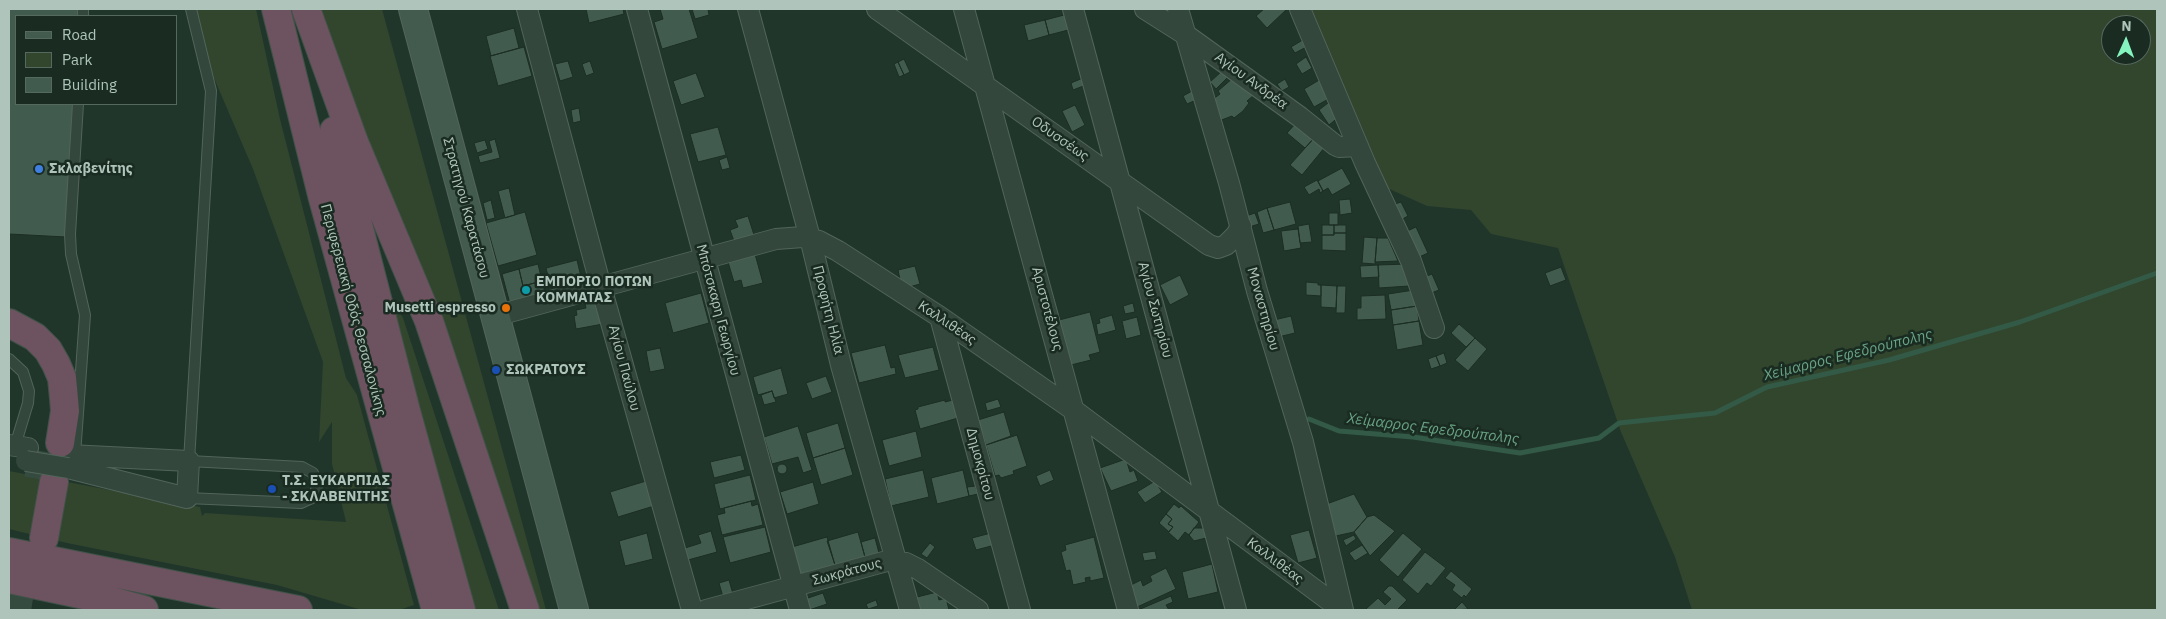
<!DOCTYPE html>
<meta charset="utf-8">
<style>
body{margin:0}
#map{position:relative;width:2166px;height:619px;overflow:hidden;background:#21362b;font-family:"IBM Plex Sans",sans-serif}
canvas{display:block}
.frame{position:absolute;inset:0;border:10px solid #afc4ba;pointer-events:none}
.legend{position:absolute;left:15px;top:15px;width:162px;height:90px;box-sizing:border-box;background:#1a2c22;border:1px solid #56695f;margin:0;padding:6px 9px;list-style:none;font-size:15px;color:#afc4ba}
.legend li{display:flex;align-items:center;gap:10px;height:25px}
.legend b{width:25px;border:1px solid #56695f}
.north{position:absolute;left:2101px;top:15px;width:50px;height:50px;box-sizing:border-box;background:#1a2c22;border:1px solid #56695f;border-radius:50%;rotate:2deg;font-size:14px;font-weight:700;line-height:20px;text-align:center;color:#afc4ba}
.north::after{content:'';display:block;margin:auto;width:18px;height:22px;background:#85f3bd;clip-path:polygon(50% 0,100% 100%,50% 72%,0 100%)}
</style>
<div id="map">
<canvas width="2166" height="619"></canvas>
<div class="frame"></div>
<ul class="legend">
<li><b style="height:6px;background:#435a4f"></b>Road</li>
<li><b style="height:14px;background:#32452d"></b>Park</li>
<li><b style="height:14px;background:#425b4f"></b>Building</li>
</ul>
<div class="north">N</div>
</div>
<script>
const c = document.querySelector('canvas').getContext('2d');
c.lineJoin = 'round';
function paint(path, color) { c.fillStyle = color; c.fill(path, 'evenodd'); }
const poly = rows => new Path2D(rows.map(r => 'M' + r).join(''));
function strokePath(path, color, width, dash) { c.strokeStyle = color; c.lineWidth = width; c.lineCap = dash ? 'butt' : 'round'; c.setLineDash(dash || []); c.stroke(path); }
function label(font, color, halo, rows, align = 'center') {
  c.font = font + ' "IBM Plex Sans",sans-serif'; c.lineWidth = 5; c.setLineDash([]); c.textBaseline = 'middle'; c.strokeStyle = halo; c.fillStyle = color; for (const [text, x, y, turn = 0] of rows) {
    c.save(); c.translate(x, y); c.rotate((+turn || 0) * Math.PI / 180); c.textAlign = isNaN(turn) ? turn : align; if (halo) c.strokeText(text, 0, 0); c.fillText(text, 0, 0); c.restore();
  }
}
paint(poly([
 [190,9,256,9,280,119,346,378,357,395,414,605,399,610,362,610,277,585,67,543,9,529,9,471,200,507,202,516,205,513,346,522,332,464,332,422,319,442,323,362,253,169,193,29],
 [317,9,382,9,546,610,527,610],
 [1305,9,2157,9,2157,610,1692,610,1675,557,1621,432,1558,248,1491,234,1471,210,1427,206,1385,187],
 [2111,25,2141,25,2141,55,2111,55],
 [376,269,403,318,499,610,473,610]
]), '#32452d');
strokePath(poly([
 [1309,419,1339,431,1413,437,1520,453,1599,438,1619,423,1715,413,1767,387,1889,360,2020,322,2157,273]
]), '#335a46', 5);
const building = poly([
 [9,9,78,9,78,16,16,16,16,104,73,104,66,237,9,234,9,9],
 [586,9,623,9,624,14,589,23,586,9],
 [660,9,689,9,698,38,662,49,654,22,663,19,660,9],
 [692,9,708,9,709,15,695,19,692,9],
 [1264,9,1287,9,1267,28,1256,16,1264,9],
 [1068,14,1072,29,1049,35,1045,20,1068,14],
 [1045,20,1049,35,1028,41,1024,25,1045,20],
 [514,28,519,48,491,56,486,36,514,28],
 [1306,38,1310,45,1295,53,1291,47,1306,38],
 [524,47,532,76,498,86,490,56,524,47],
 [1306,57,1312,68,1302,74,1296,64,1306,57],
 [904,59,910,72,904,75,898,62,904,59],
 [568,61,573,77,560,81,555,64,568,61],
 [590,61,594,73,586,76,582,64,590,61],
 [898,62,904,75,899,77,894,64,898,62],
 [1222,71,1228,77,1216,89,1210,82,1222,71],
 [696,73,705,97,681,105,673,81,696,73],
 [1083,78,1086,85,1073,90,1071,83,1083,78],
 [1233,78,1254,95,1247,101,1249,103,1243,111,1234,118,1232,116,1219,121,1212,100,1220,94,1218,91,1233,78],
 [1285,79,1289,87,1282,91,1277,84,1285,79],
 [1321,79,1332,97,1314,107,1304,89,1321,79],
 [1192,91,1196,100,1187,104,1183,96,1192,91],
 [1333,99,1340,116,1329,125,1319,110,1333,99],
 [1075,105,1085,125,1072,132,1062,111,1075,105],
 [579,108,581,121,573,123,571,110,579,108],
 [1296,123,1314,138,1305,148,1287,133,1296,123],
 [718,127,726,155,698,162,690,134,718,127],
 [1314,138,1325,147,1302,175,1290,165,1314,138],
 [495,139,500,158,480,163,478,156,492,152,489,141,495,139],
 [485,140,488,149,477,153,474,143,485,140],
 [727,157,730,168,722,170,719,160,727,157],
 [1342,168,1351,184,1332,195,1328,188,1323,191,1318,181,1342,168],
 [1317,180,1323,191,1320,193,1319,189,1309,195,1304,187,1317,180],
 [509,188,515,215,505,218,498,191,509,188],
 [1350,199,1352,213,1340,215,1339,200,1350,199],
 [491,200,495,218,487,220,483,203,491,200],
 [1290,202,1296,224,1274,230,1267,208,1290,202],
 [1401,202,1408,216,1399,221,1392,205,1401,202],
 [1267,208,1274,230,1263,233,1257,212,1267,208],
 [525,212,537,255,498,266,486,223,525,212],
 [1255,213,1259,224,1249,227,1246,216,1255,213],
 [1329,213,1338,213,1338,225,1329,225,1329,213],
 [748,216,755,238,735,244,730,230,738,227,735,220,748,216],
 [1309,224,1312,242,1300,243,1298,226,1309,224],
 [1322,225,1334,225,1334,235,1322,235,1322,225],
 [1334,225,1346,225,1346,233,1334,233,1334,225],
 [1416,227,1428,253,1417,258,1405,232,1416,227],
 [1298,229,1301,248,1284,251,1281,231,1298,229],
 [1334,233,1346,233,1346,251,1322,250,1322,235,1334,235,1334,233],
 [1364,237,1377,238,1375,264,1362,263,1364,237],
 [1377,238,1388,238,1398,261,1375,262,1377,238],
 [755,254,763,283,743,288,741,280,734,282,728,262,755,254],
 [577,260,582,281,551,288,546,268,577,260],
 [538,264,542,281,523,286,519,269,538,264],
 [1408,264,1409,286,1379,288,1378,265,1408,264],
 [1378,265,1379,277,1361,278,1360,266,1378,265],
 [915,266,920,284,902,289,898,270,915,266],
 [1561,267,1566,280,1550,286,1545,273,1561,267],
 [519,269,523,286,542,281,546,295,510,304,502,274,519,269],
 [1432,274,1439,290,1429,294,1422,278,1432,274],
 [1180,275,1189,295,1170,305,1160,285,1180,275],
 [1306,282,1318,283,1318,285,1321,285,1321,296,1306,295,1306,282],
 [1321,285,1337,286,1336,308,1321,307,1321,285],
 [1337,286,1346,286,1345,313,1336,313,1337,286],
 [1414,290,1417,306,1391,310,1388,294,1414,290],
 [701,293,709,323,673,333,665,303,701,293],
 [1385,295,1386,319,1357,320,1357,308,1361,308,1361,296,1385,295],
 [596,301,603,324,576,329,574,316,577,315,576,310,586,308,585,303,596,301],
 [1133,303,1135,312,1125,314,1123,306,1133,303],
 [1417,306,1419,321,1393,325,1391,310,1417,306],
 [1090,312,1100,352,1089,355,1091,360,1071,365,1059,320,1090,312],
 [1112,315,1116,330,1098,335,1096,324,1100,323,1099,319,1112,315],
 [1291,316,1295,333,1278,337,1274,320,1291,316],
 [1137,317,1141,335,1126,339,1122,321,1137,317],
 [1419,321,1423,345,1397,350,1393,325,1419,321],
 [1459,324,1475,338,1466,347,1451,333,1459,324],
 [1475,338,1487,349,1468,371,1455,360,1475,338],
 [885,345,891,368,895,367,896,374,859,383,851,353,885,345],
 [933,347,939,370,905,378,898,355,933,347],
 [660,348,665,369,650,372,646,351,660,348],
 [1444,353,1447,363,1440,366,1436,356,1444,353],
 [1436,356,1440,366,1431,369,1428,359,1436,356],
 [781,368,788,394,774,398,772,391,758,395,753,377,781,368],
 [826,376,832,392,812,399,806,383,826,376],
 [772,391,776,402,764,405,761,395,772,391],
 [998,399,1001,407,987,411,985,403,998,399],
 [945,400,945,402,953,400,958,418,920,429,915,410,918,409,918,407,945,400],
 [1004,412,1011,436,986,445,978,420,1004,412],
 [838,423,845,448,813,458,806,433,838,423],
 [798,426,812,470,803,473,798,457,772,464,764,437,798,426],
 [916,431,922,457,889,466,882,440,916,431],
 [1017,435,1027,466,1013,471,1014,474,1001,478,999,475,995,476,986,445,1017,435],
 [845,448,853,475,821,485,813,458,845,448],
 [741,455,745,470,714,478,710,462,741,455],
 [1126,459,1130,472,1134,470,1138,481,1111,491,1100,468,1126,459],
 '777 469a5 5 0 1 1 10 0a5 5 0 1 1-10 0Z',
 [923,470,929,497,891,506,885,479,923,470],
 [963,470,969,496,937,504,931,478,963,470],
 [1050,470,1054,480,1040,486,1036,476,1050,470],
 [750,475,756,500,720,509,714,484,750,475],
 [646,481,654,506,618,517,610,492,646,481],
 [1155,481,1162,492,1145,503,1137,492,1155,481],
 [813,482,819,504,787,514,780,492,813,482],
 [975,486,978,494,969,496,967,487,975,486],
 [1354,494,1367,517,1354,532,1331,537,1321,506,1354,494],
 [751,501,752,506,758,504,763,525,722,535,717,515,725,513,724,508,751,501],
 [1174,504,1179,508,1181,506,1199,522,1189,535,1185,532,1178,541,1168,532,1173,527,1168,524,1172,519,1166,514,1174,504],
 [1166,514,1172,519,1168,524,1173,527,1169,532,1159,523,1166,514],
 [1374,515,1395,531,1370,556,1354,532,1367,517,1374,515],
 [765,527,771,552,730,563,723,537,765,527],
 [1194,528,1209,528,1210,537,1194,541,1189,535,1194,528],
 [1309,530,1317,558,1298,563,1290,535,1309,530],
 [711,531,717,552,688,560,685,548,701,543,698,535,711,531],
 [858,532,865,557,835,565,827,541,858,532],
 [647,533,653,559,625,566,619,541,647,533],
 [991,533,995,545,976,550,972,538,991,533],
 [1403,533,1422,549,1398,577,1379,560,1403,533],
 [1354,535,1356,539,1346,546,1343,540,1354,535],
 [827,537,835,565,800,575,792,547,827,537],
 [1094,537,1104,578,1090,581,1090,577,1085,578,1086,582,1073,585,1070,570,1066,571,1061,552,1066,550,1065,545,1094,537],
 [875,538,879,553,865,557,861,542,875,538],
 [930,543,935,547,927,558,921,554,930,543],
 [1362,545,1368,553,1355,561,1349,553,1362,545],
 [1155,551,1157,559,1144,561,1142,553,1155,551],
 [1425,552,1446,568,1431,586,1427,583,1418,594,1402,580,1425,552],
 [1212,564,1218,592,1188,599,1182,572,1212,564],
 [1166,568,1176,589,1135,608,1129,586,1141,580,1143,586,1152,581,1150,576,1166,568],
 [1451,571,1472,589,1466,597,1464,595,1462,598,1452,590,1455,585,1445,578,1451,571],
 [729,580,733,594,723,597,719,583,729,580],
 [1389,586,1392,586,1407,600,1397,610,1367,610,1366,609,1378,598,1385,605,1391,599,1383,592,1389,586],
 [937,592,939,600,946,598,949,610,920,610,917,597,937,592],
 [823,593,827,604,809,610,805,599,823,593],
 [1171,596,1173,602,1166,605,1169,610,1138,610,1171,596],
 [876,600,878,606,868,609,866,604,876,600],
 [1462,602,1468,609,1454,610,1462,602]
]);
paint(building, '#425b4f');
strokePath(building, '#1c2e24', 1);
strokePath(poly([
 [38,479,45,441],
 [17,610,29,534]
]), '#364b40', 28, [28, 14]);
const lane = poly([
 [83,16,83,9],
 [9,359,23,372,29,391,28,403,15,446],
 [75,455,85,315,71,254,70,234,78,104],
 [187,498,301,503,314,497,317,486,313,473,302,467,189,461,211,91,191,9]
]);
const street = poly([
 [527,9,601,287,692,610],
 [637,9,800,610],
 [748,9,810,238,841,365,910,610],
 [877,9,1209,245,1218,248,1226,245,1236,235,1241,226],
 [964,9,1128,610],
 [1073,9,1236,610],
 [1145,9,1186,35,1300,117,1335,145,1339,147,1358,146],
 [1178,9,1229,183,1257,291,1303,442,1343,610],
 [1300,9,1365,163,1411,261,1434,328],
 [495,316,776,239,803,237,819,241,838,251,940,317,1075,411,1342,610],
 [940,317,1020,610],
 [9,445,28,448],
 [68,468,187,498,189,461,69,455],
 [706,610,887,561,906,563,918,569,978,610]
]);
const secondary = poly([
 [413,9,574,610]
]);
const highway = poly([
 [276,9,322,195,436,610],
 [306,9,354,142,429,321,525,610],
 [334,131,406,411,461,610],
 [9,323,35,337,48,350,56,364,62,378,64,399,65,411,60,443],
 [44,538,54,482],
 [9,552,298,610],
 [9,579,108,600,144,610]
]);
strokePath(lane, '#52655b', 12);
strokePath(street, '#52655b', 22);
strokePath(secondary, '#52655b', 30);
strokePath(highway, '#3f5248', 30);
strokePath(lane, '#34473d', 10);
strokePath(street, '#34473d', 20);
strokePath(secondary, '#435a4f', 28);
strokePath(highway, '#6d525f', 28);
const streetBridge = poly([
 [26,461,68,468]
]);
strokePath(streetBridge, '#52655b', 22, []);
strokePath(streetBridge, '#34473d', 20);
for (const [x, y, r, color] of [
 [39,169,5,"#3f7fe0"],
 [526,290,5,"#0f9aa8"],
 [506,308,5,"#e8710a"],
 [496,370,5,"#1a4fb4"],
 [272,489,5,"#1a4fb4"]
]) { const dot = new Path2D(); dot.arc(x, y, r, 0, 2 * Math.PI); c.fillStyle = color; c.fill(dot); strokePath(dot, '#1a2c22', 2); }
label('14px', '#afc4ba', '#1a2c22', [
 ["Αγίου Ανδρέα",1251,81,36],
 ["Οδυσσέως",1060,139,35],
 ["Στρατηγού Καρατάσου",466,208,75],
 ["Αριστοτέλους",1047,309,75],
 ["Μοναστηρίου",1263,309,74],
 ["Περιφερειακή Οδός Θεσσαλονίκης",353,310,75],
 ["Μπότσκαρη Γεωργίου",718,310,75],
 ["Προφήτη Ηλία",828,310,76],
 ["Αγίου Σωτηρίου",1155,310,75],
 ["Καλλιθέας",947,323,34],
 ["Αγίου Παύλου",624,368,75],
 ["Δημοκρίτου",980,464,75],
 ["Καλλιθέας",1275,561,37],
 ["Σωκράτους",847,572,-15]
]);
label('bold 14px', '#afc4ba', '#1a2c22', [
 ["Σκλαβενίτης",49,169],
 ["ΕΜΠΟΡΙΟ ΠΟΤΩΝ",536,282],
 ["ΚΟΜΜΑΤΑΣ",536,298],
 ["Musetti espresso",496,308,"right"],
 ["ΣΩΚΡΑΤΟΥΣ",506,370],
 ["Τ.Σ. ΕΥΚΑΡΠΙΑΣ",282,481],
 ["- ΣΚΛΑΒΕΝΙΤΗΣ",282,497]
], 'left');
label('italic 15px', '#69a284', '#1a2c22', [
 ["Χείμαρρος Εφεδρούπολης",1848,355,-14],
 ["Χείμαρρος Εφεδρούπολης",1433,429,7]
]);
</script>
